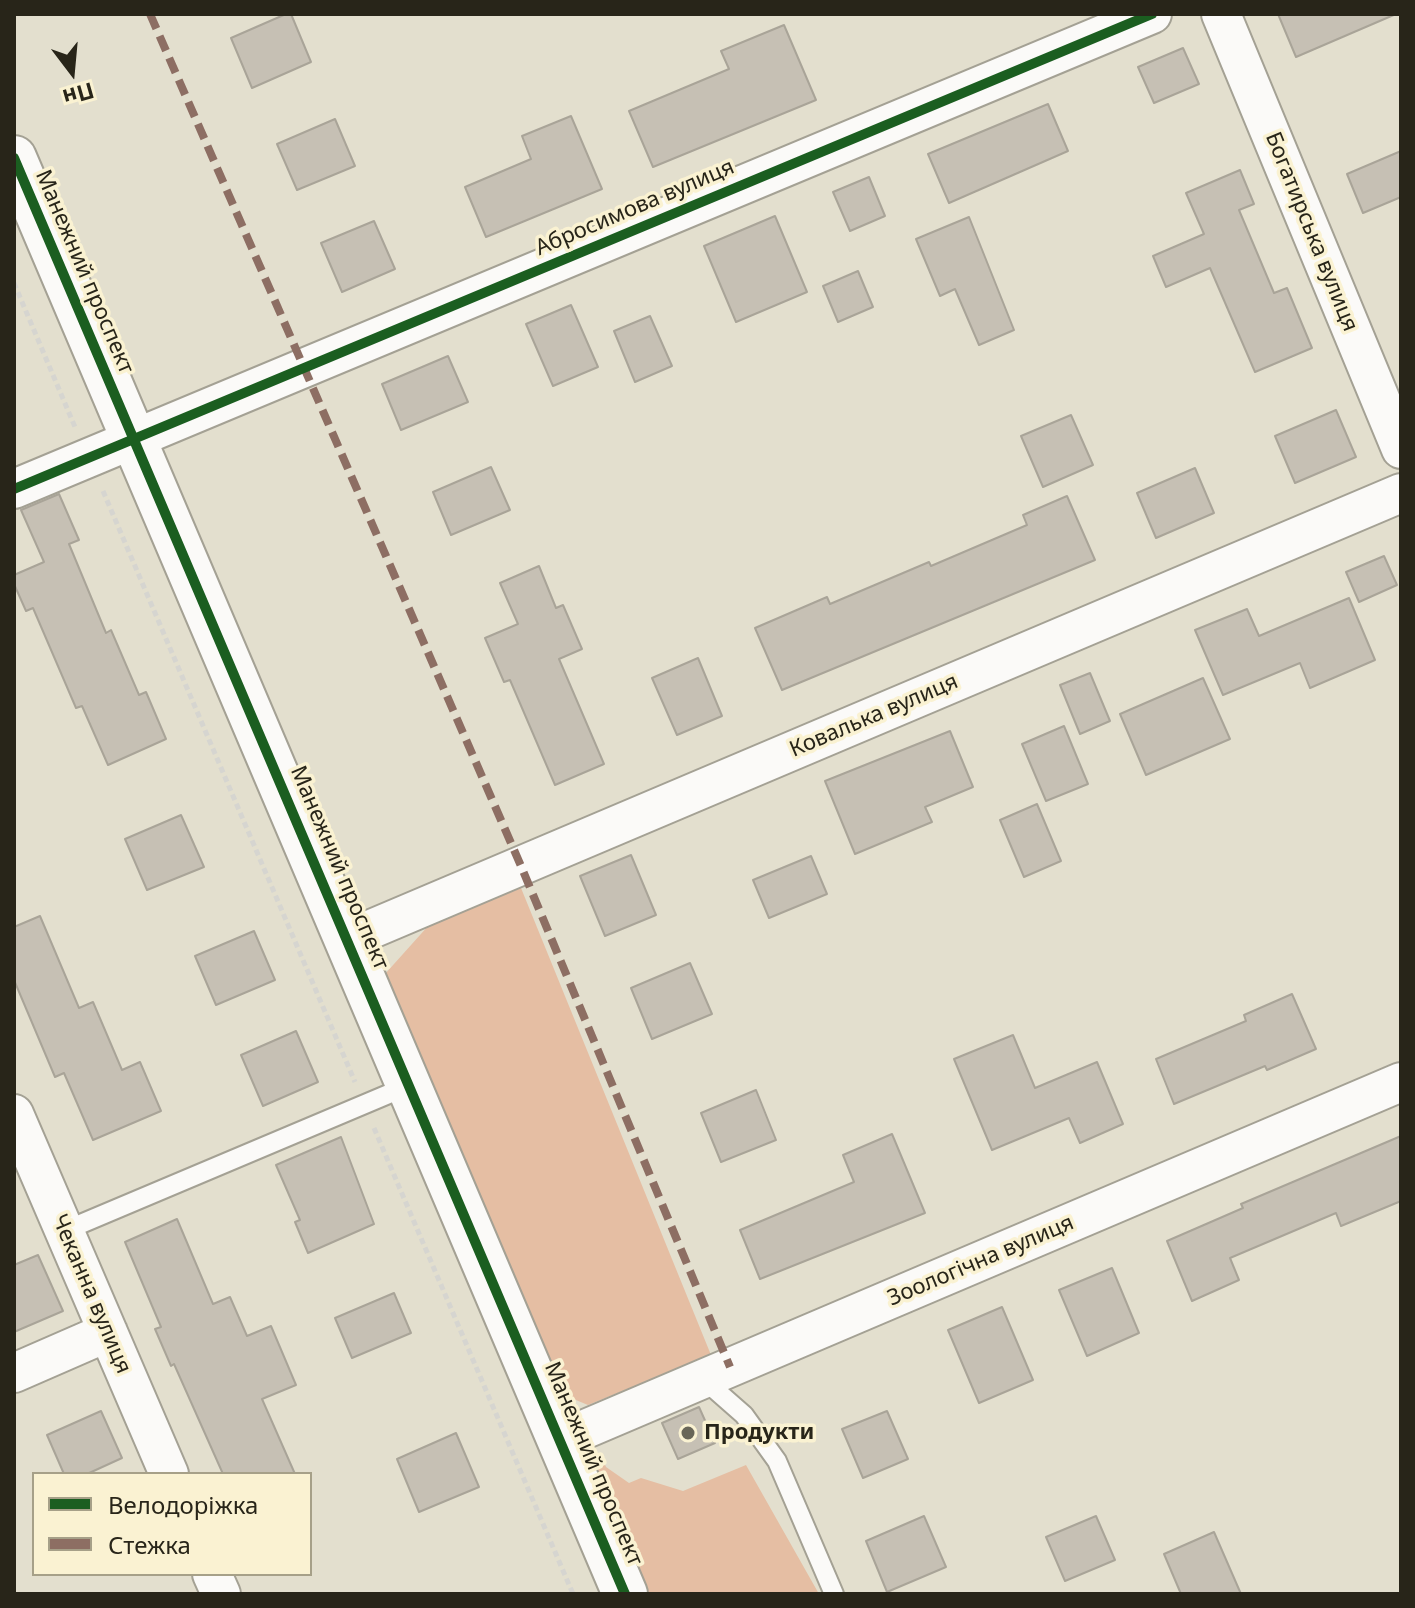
<!DOCTYPE html>
<meta charset="utf-8">
<style>
body{margin:0}
#map{position:relative;width:1415px;height:1608px;overflow:hidden;background:#e3dfce;font-family:"Noto Sans",sans-serif}
canvas{display:block}
.frame{position:absolute;inset:0;border:16px solid #282519;pointer-events:none}
.legend{position:absolute;left:32px;top:1472px;width:280px;height:104px;box-sizing:border-box;background:#faf2d2;border:2px solid #a6a088;margin:0;padding:10px 14px;list-style:none;font-size:24px;color:#282519}
.legend li{display:flex;align-items:center;gap:16px;height:40px}
.legend b{width:40px;border:2px solid #a6a088}
.north{position:absolute;left:32px;top:32px;width:80px;height:80px;-webkit-text-stroke:6px #faf2d2;paint-order:stroke;rotate:164deg;font-size:22px;font-weight:700;line-height:32px;text-align:center;color:#282519}
.north::after{content:'';display:block;margin:auto;width:28px;height:36px;background:#282519;clip-path:polygon(50% 0,100% 100%,50% 72%,0 100%)}
</style>
<div id="map">
<canvas width="1415" height="1608"></canvas>
<div class="frame"></div>
<ul class="legend">
<li><b style="height:10px;background:#1b5e20"></b>Велодоріжка</li>
<li><b style="height:10px;background:#8d6e63"></b>Стежка</li>
</ul>
<div class="north">Пн</div>
</div>
<script>
const c = document.querySelector('canvas').getContext('2d');
c.lineJoin = 'round';
function paint(path, color) { c.fillStyle = color; c.fill(path, 'evenodd'); }
const poly = rows => new Path2D(rows.map(r => 'M' + r).join(''));
function strokePath(path, color, width, dash) { c.strokeStyle = color; c.lineWidth = width; c.lineCap = dash ? 'butt' : 'round'; c.setLineDash(dash || []); c.stroke(path); }
function label(font, color, halo, rows, align = 'center') {
  c.font = font + ' "Noto Sans",sans-serif'; c.lineWidth = 7; c.setLineDash([]); c.textBaseline = 'middle'; c.strokeStyle = halo; c.fillStyle = color; for (const [text, x, y, turn = 0] of rows) {
    c.save(); c.translate(x, y); c.rotate((+turn || 0) * Math.PI / 180); c.textAlign = isNaN(turn) ? turn : align; if (halo) c.strokeText(text, 0, 0); c.fillText(text, 0, 0); c.restore();
  }
}
paint(poly([
 [521,888,711,1355,588,1405,554,1391,385,974,429,925],
 [600,1453,606,1467,629,1483,641,1478,683,1491,746,1465,819,1594,642,1594,585,1459]
]), '#e5bea3');
const building = poly([
 [286,14,291,14,311,62,252,88,231,38,286,14],
 [1278,14,1396,14,1296,57,1278,14],
 [784,25,816,100,653,167,629,111,729,69,721,51,784,25],
 [1183,48,1199,84,1154,103,1138,67,1183,48],
 [1048,104,1068,151,949,203,928,154,1048,104],
 [571,116,602,189,486,237,465,187,531,159,522,136,571,116],
 [335,119,355,166,297,190,277,144,335,119],
 [1401,151,1401,197,1363,213,1347,174,1401,151],
 [1240,170,1254,204,1239,210,1274,293,1287,288,1312,348,1255,372,1210,268,1166,287,1153,256,1204,234,1186,193,1240,170],
 [869,177,885,216,850,231,833,192,869,177],
 [775,216,807,292,736,322,704,246,775,216],
 [969,217,1014,330,979,345,955,289,940,296,916,239,969,217],
 [374,221,395,269,342,292,321,243,374,221],
 [858,271,873,307,838,322,823,286,858,271],
 [571,305,598,367,553,386,526,324,571,305],
 [650,316,672,366,635,382,614,331,650,316],
 [448,356,468,402,401,430,382,384,448,356],
 [1336,410,1356,457,1295,483,1275,436,1336,410],
 [1071,415,1093,465,1043,487,1021,436,1071,415],
 [491,467,510,510,451,535,433,492,491,467],
 [1195,468,1214,513,1156,538,1137,493,1195,468],
 [59,494,79,540,69,544,106,633,111,630,139,695,146,692,166,739,108,765,82,706,76,708,33,608,26,611,14,584,14,575,44,562,21,510,59,494],
 [1067,496,1095,560,782,690,755,628,827,597,830,604,929,562,931,566,1027,525,1023,515,1067,496],
 [1384,556,1397,585,1359,602,1346,572,1384,556],
 [539,566,556,608,563,605,582,649,559,659,604,764,555,785,510,680,504,682,485,638,518,624,500,583,539,566],
 [1349,598,1375,660,1310,688,1300,663,1223,695,1195,630,1247,609,1259,636,1349,598],
 [698,658,722,716,677,735,652,678,698,658],
 [1090,673,1110,721,1080,734,1060,685,1090,673],
 [1203,678,1230,739,1146,775,1120,714,1203,678],
 [1064,726,1088,784,1046,801,1022,744,1064,726],
 [950,731,973,787,925,807,932,822,855,854,825,781,950,731],
 [1037,804,1061,861,1024,877,1000,820,1037,804],
 [181,815,204,867,147,890,125,839,181,815],
 [631,855,656,915,605,936,580,876,631,855],
 [811,856,827,894,769,918,753,880,811,856],
 [40,916,79,1008,93,1002,122,1070,140,1062,161,1111,93,1140,64,1073,55,1077,14,980,14,927,40,916],
 [254,931,275,980,216,1005,195,956,254,931],
 [690,963,712,1014,652,1039,631,988,690,963],
 [1292,994,1316,1049,1267,1070,1265,1066,1174,1104,1156,1059,1246,1021,1244,1015,1292,994],
 [296,1031,318,1082,263,1106,241,1055,296,1031],
 [1013,1035,1035,1088,1097,1062,1123,1124,1080,1143,1069,1118,992,1150,954,1059,1013,1035],
 [756,1090,776,1140,721,1162,701,1113,756,1090],
 [892,1134,925,1213,760,1279,740,1230,854,1182,843,1155,892,1134],
 [1401,1136,1401,1201,1341,1226,1336,1213,1230,1258,1239,1280,1192,1301,1167,1241,1243,1208,1241,1204,1401,1136],
 [341,1137,374,1224,308,1253,295,1222,300,1220,276,1165,341,1137],
 [177,1219,213,1304,230,1297,247,1336,271,1326,296,1385,262,1399,295,1474,223,1474,174,1364,171,1366,155,1329,161,1327,125,1242,177,1219],
 [38,1255,63,1311,14,1332,14,1265,38,1255],
 [1112,1268,1139,1333,1087,1356,1059,1290,1112,1268],
 [394,1293,411,1333,352,1358,335,1318,394,1293],
 [1002,1307,1033,1380,979,1403,948,1330,1002,1307],
 [699,1407,715,1443,678,1459,662,1423,699,1407],
 [101,1411,122,1458,87,1474,64,1474,47,1435,101,1411],
 [887,1411,908,1459,863,1478,842,1429,887,1411],
 [456,1433,479,1487,419,1512,397,1459,456,1433],
 [924,1516,946,1567,887,1592,866,1541,924,1516],
 [1096,1516,1115,1560,1065,1581,1046,1537,1096,1516],
 [1214,1532,1241,1594,1181,1594,1164,1554,1214,1532]
]);
paint(building, '#c6c0b4');
strokePath(building, '#a9a498', 2);
const service = poly([
 [64,1231,410,1085],
 [703,1379,744,1415,777,1461,834,1594]
]);
const minor = poly([
 [1221,14,1401,449],
 [14,489,1152,14],
 [348,939,1401,493],
 [14,1114,169,1474],
 [14,1373,108,1332],
 [562,1439,1401,1082],
 [212,1574,221,1594]
]);
const tertiary = poly([
 [14,158,625,1594]
]);
strokePath(service, '#a4a194', 22);
strokePath(minor, '#a4a194', 42);
strokePath(tertiary, '#a4a194', 48);
strokePath(poly([
 [14,283,75,427],
 [103,491,355,1082],
 [374,1128,573,1594]
]), '#d6d5d0', 5, [6, 4]);
strokePath(service, '#fbfaf8', 18);
strokePath(minor, '#fbfaf8', 38);
strokePath(tertiary, '#fbfaf8', 44);
strokePath(poly([
 [150,14,521,866,730,1367]
]), '#8d6e63', 8, [16, 8]);
strokePath(poly([
 [14,158,625,1594],
 [14,489,1152,14]
]), '#1b5e20', 10);
for (const [x, y, r, color] of [
 [688,1433,8,"#696658"]
]) { const dot = new Path2D(); dot.arc(x, y, r, 0, 2 * Math.PI); c.fillStyle = color; c.fill(dot); strokePath(dot, '#faf2d2', 3); }
label('22px', '#282519', '#faf2d2', [
 ["Абросимова вулиця",635,208,-23],
 ["Богатирська вулиця",1311,232,68],
 ["Манежний проспект",84,272,67],
 ["Ковалька вулиця",874,716,-23],
 ["Манежний проспект",339,868,67],
 ["Зоологічна вулиця",981,1261,-23],
 ["Чеканна вулиця",91,1294,67],
 ["Манежний проспект",593,1464,67]
]);
label('bold 22px', '#282519', '#faf2d2', [
 ["Продукти",704,1433]
], 'left');
</script>
